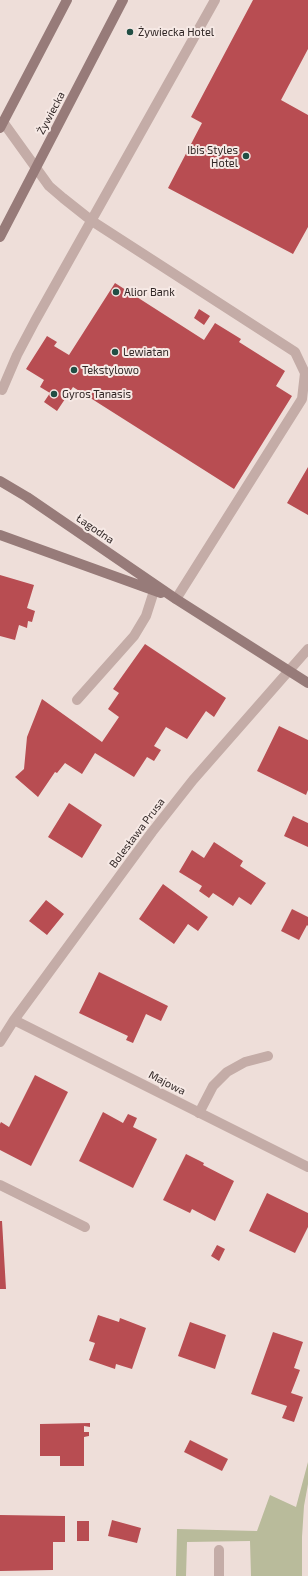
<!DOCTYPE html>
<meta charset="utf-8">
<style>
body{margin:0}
canvas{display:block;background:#eeded9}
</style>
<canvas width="308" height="1576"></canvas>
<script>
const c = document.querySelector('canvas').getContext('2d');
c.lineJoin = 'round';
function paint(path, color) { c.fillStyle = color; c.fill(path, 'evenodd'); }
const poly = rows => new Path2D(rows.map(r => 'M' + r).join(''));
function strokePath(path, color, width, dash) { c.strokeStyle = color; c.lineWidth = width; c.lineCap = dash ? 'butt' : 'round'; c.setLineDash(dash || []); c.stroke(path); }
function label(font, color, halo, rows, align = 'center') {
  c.font = font + ' "Exo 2",sans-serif'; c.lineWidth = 4; c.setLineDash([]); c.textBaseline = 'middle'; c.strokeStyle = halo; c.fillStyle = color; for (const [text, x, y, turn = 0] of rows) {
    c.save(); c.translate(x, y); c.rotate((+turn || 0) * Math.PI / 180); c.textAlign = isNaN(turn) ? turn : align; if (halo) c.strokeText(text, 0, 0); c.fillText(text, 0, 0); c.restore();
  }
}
paint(poly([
 [308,1462,308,1484,304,1506,302,1537,302,1576,251,1576,250,1541,187,1542,186,1576,176,1576,177,1529,257,1531,270,1495,296,1507]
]), '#b9bb9b');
paint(poly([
 [253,0,308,0,308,49,281,100,308,115,308,227,293,254,168,188,202,123,191,117],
 [115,283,204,340,215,323,241,339,239,342,285,371,276,386,292,396,234,489,73,387,57,411,44,402,50,393,40,387,44,380,26,369,47,336,57,342,54,346,69,355],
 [199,309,210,316,204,325,194,318],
 [308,467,308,515,287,503],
 [0,575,34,585,27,608,35,611,32,622,28,621,27,628,19,625,15,640,0,636],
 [145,644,226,698,214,717,206,711,187,739,166,727,154,746,161,750,154,761,147,757,134,777,95,753,82,774,65,763,57,773,55,772,38,797,15,777,24,769,27,737,42,699,102,742,119,717,108,709,119,693,113,689],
 [279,726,308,740,308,790,306,795,257,771],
 [69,803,102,825,82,858,48,837],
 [293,816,308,823,308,847,284,836],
 [214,842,243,861,240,866,266,883,251,905,239,897,233,906,213,893,209,898,199,891,202,886,179,872,192,850,204,858],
 [163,884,208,917,198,931,188,924,174,944,139,919],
 [46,900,64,914,47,935,29,921],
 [292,909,308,917,308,926,307,925,299,940,281,931],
 [99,972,168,1006,161,1021,146,1014,133,1043,126,1040,128,1036,79,1013],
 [35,1075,68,1092,31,1166,0,1150,0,1124,1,1122,9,1127],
 [103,1112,123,1123,128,1114,137,1118,133,1127,157,1139,133,1188,79,1161],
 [186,1154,204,1163,203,1165,234,1181,215,1221,192,1209,190,1213,163,1200],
 [267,1193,308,1213,308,1227,295,1253,249,1231],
 [0,1221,2,1221,6,1289,0,1289],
 [217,1245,225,1249,219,1261,211,1256],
 [98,1315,119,1322,120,1318,146,1328,132,1369,116,1364,115,1369,89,1360,95,1343,89,1341],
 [190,1322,226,1335,215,1369,178,1356],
 [273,1332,303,1342,294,1368,300,1370,291,1393,303,1397,294,1422,282,1418,287,1406,251,1394],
 [90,1423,90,1427,84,1426,84,1432,89,1432,89,1436,84,1437,84,1466,60,1466,60,1456,40,1456,40,1424],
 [190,1440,228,1459,222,1471,184,1452],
 [0,1515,65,1516,65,1542,53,1542,53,1570,0,1571],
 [112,1520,141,1528,137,1543,108,1536],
 [77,1521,89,1521,89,1541,77,1541]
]), '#b84d52');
strokePath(poly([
 [3,122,49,186,63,198,92,221,295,352,305,373,302,399,176,599],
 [2,390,17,355,35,321,215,0],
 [77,700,134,636,146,616,154,591],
 [199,1113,213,1086,227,1072,245,1062,268,1056],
 [0,1185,85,1227],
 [219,1576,219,1550]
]), '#c4aca7', 10);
strokePath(poly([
 [14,1020,308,1167],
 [0,1042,14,1020,152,832,193,780,308,649]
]), '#c4aca7', 10);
strokePath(poly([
 [0,128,67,0],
 [0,237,123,0],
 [0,481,27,497,176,599,308,683],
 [0,535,161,593]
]), '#977b79', 10);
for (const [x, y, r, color] of [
 [130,32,4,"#214e44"],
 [246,156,4,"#214e44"],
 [116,292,4,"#214e44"],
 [115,352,4,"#214e44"],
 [74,370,4,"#214e44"],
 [54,394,4,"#214e44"]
]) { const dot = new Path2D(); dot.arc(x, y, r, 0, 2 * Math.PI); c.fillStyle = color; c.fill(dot); strokePath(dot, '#f6e9e5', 1.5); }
label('11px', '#312726', '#f6e9e5', [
 ["Żywiecka Hotel",138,32],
 ["Ibis Styles",238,150,"right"],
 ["Hotel",238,163,"right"],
 ["Alior Bank",124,292],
 ["Lewiatan",123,352],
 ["Tekstylowo",82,370],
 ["Gyros Tanasis",62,394]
], 'left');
label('11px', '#312726', '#f6e9e5', [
 ["Żywiecka",51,113,-62],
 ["Łagodna",95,529,34],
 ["Bolesława Prusa",137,833,-53],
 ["Majowa",167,1083,27]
]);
</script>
